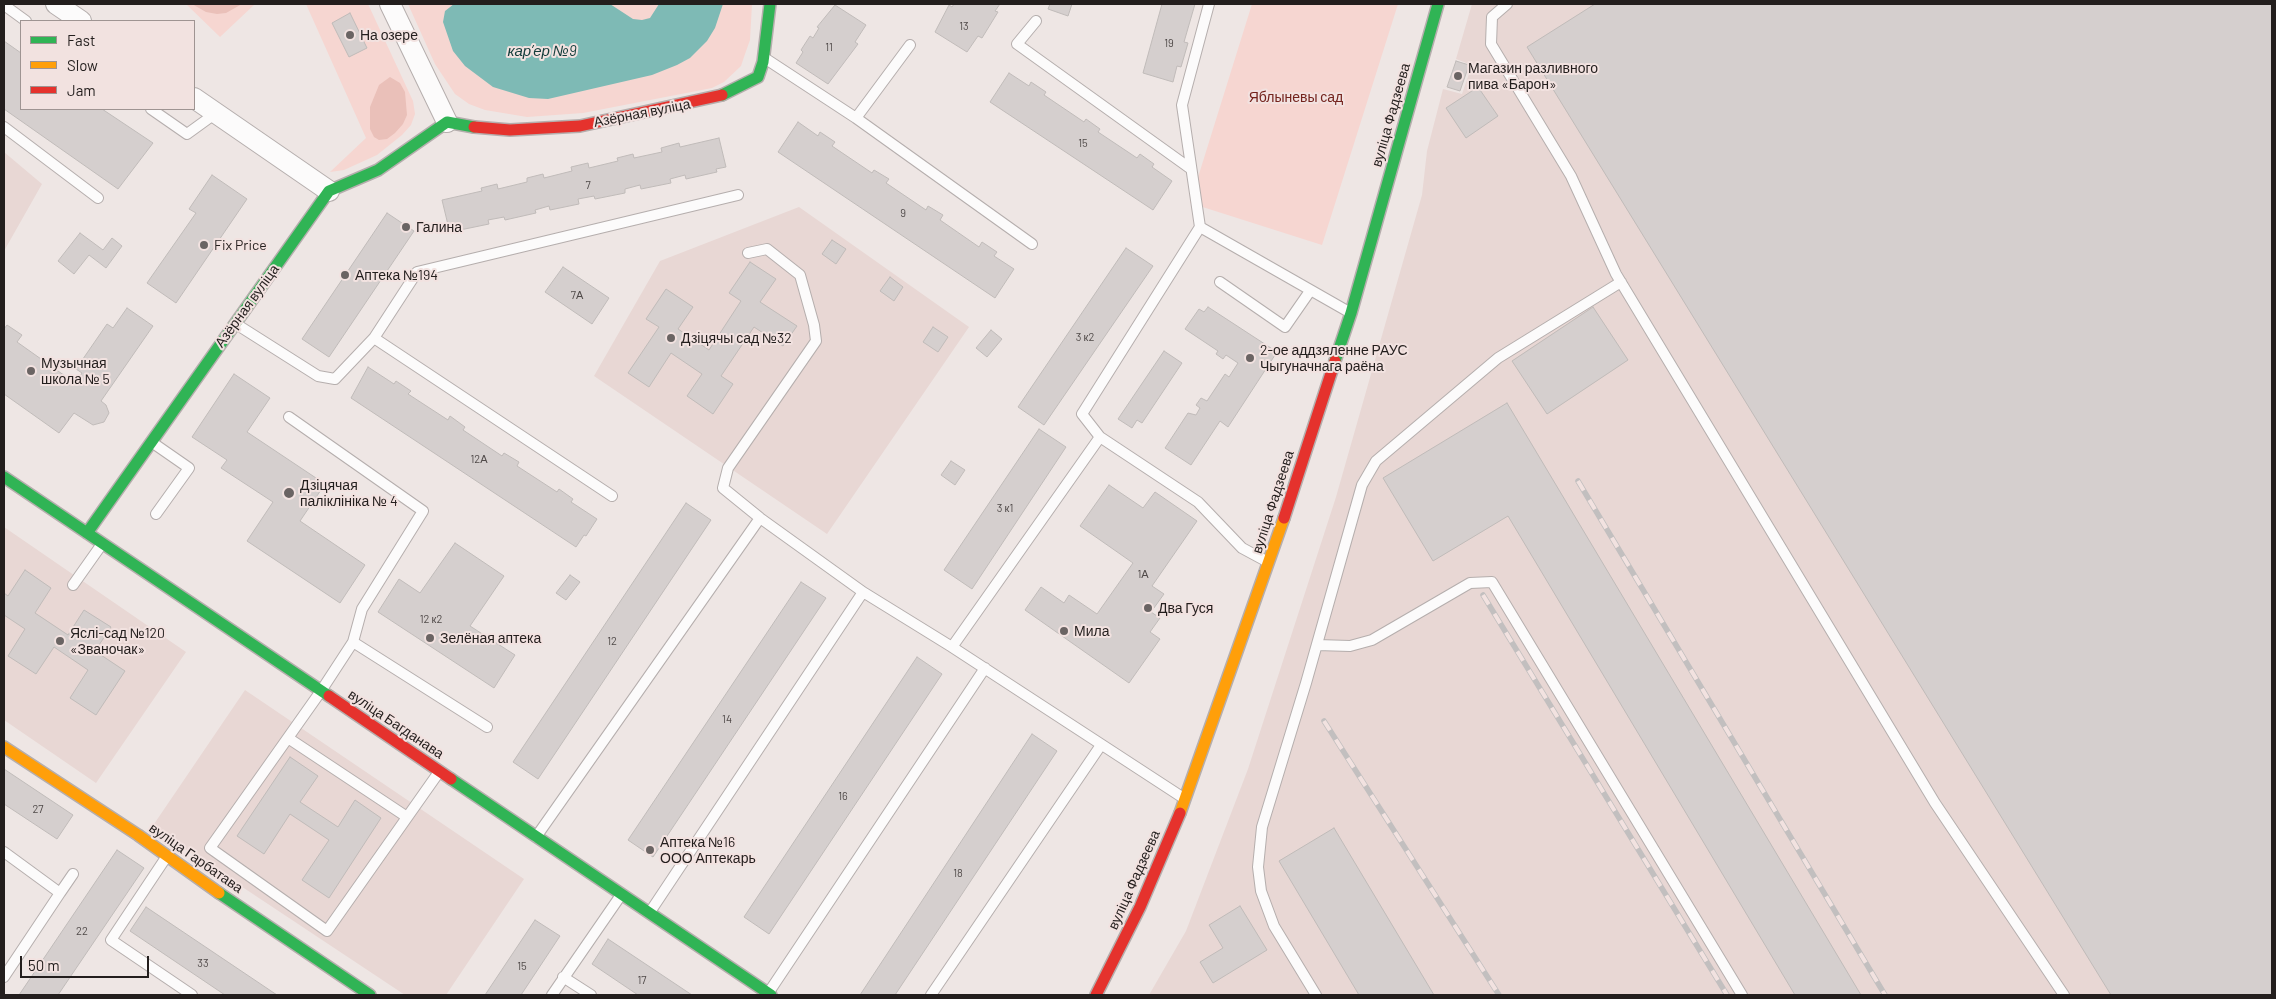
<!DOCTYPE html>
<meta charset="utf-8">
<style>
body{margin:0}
#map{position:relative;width:2276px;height:999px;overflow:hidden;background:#eee6e4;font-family:Barlow,sans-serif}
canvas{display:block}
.frame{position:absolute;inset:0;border:5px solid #231e1d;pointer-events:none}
.legend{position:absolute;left:20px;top:20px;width:175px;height:90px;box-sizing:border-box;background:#f2e2e0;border:1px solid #9f9492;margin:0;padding:6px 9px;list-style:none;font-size:15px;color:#231e1d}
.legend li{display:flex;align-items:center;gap:10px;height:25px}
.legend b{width:25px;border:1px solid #9f9492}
.scale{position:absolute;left:20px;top:956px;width:129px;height:22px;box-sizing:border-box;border:2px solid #231e1d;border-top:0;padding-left:6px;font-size:15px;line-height:18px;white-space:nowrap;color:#231e1d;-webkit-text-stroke:4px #f2e2e0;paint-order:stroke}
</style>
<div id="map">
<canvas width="2276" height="999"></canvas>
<div class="frame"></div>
<ul class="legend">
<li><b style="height:6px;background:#30b455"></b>Fast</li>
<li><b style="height:6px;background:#ff9f0a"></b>Slow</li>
<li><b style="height:6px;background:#e5322d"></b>Jam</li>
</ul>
<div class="scale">50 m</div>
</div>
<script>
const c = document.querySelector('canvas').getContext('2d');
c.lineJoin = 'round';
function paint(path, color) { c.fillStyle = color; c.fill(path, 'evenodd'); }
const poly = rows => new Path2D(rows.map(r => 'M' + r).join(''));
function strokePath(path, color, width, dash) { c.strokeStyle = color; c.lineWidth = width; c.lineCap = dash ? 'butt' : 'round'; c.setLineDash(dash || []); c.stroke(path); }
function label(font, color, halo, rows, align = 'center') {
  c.font = font + ' Barlow,sans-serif'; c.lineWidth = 4; c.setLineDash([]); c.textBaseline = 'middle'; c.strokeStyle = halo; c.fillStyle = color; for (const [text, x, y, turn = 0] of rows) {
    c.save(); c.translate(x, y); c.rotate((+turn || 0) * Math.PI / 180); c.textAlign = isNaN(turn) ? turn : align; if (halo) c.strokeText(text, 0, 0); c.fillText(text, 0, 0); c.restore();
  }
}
paint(poly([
 [1472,4,2272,4,2272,995,1149,995,1186,931,1248,769,1336,497,1422,195,1427,151,1443,89,1462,94,1472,65,1456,59],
 [4,152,42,184,4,251],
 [799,207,969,327,827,534,594,376,660,261],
 [4,527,186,652,96,783,4,720],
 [245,690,524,879,446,995,405,995,152,827]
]), '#e8d7d4');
paint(poly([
 [186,4,255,4,220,37],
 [306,4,368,4,413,101,415,114,411,125,402,135,377,155,344,170,330,172,366,138],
 [408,4,752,4,750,40,745,54,741,66,724,82,712,88,583,113,527,117,485,110,469,104,455,94,435,64],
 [1252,4,1398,4,1322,245,1190,203]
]), '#f6d6d1');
paint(poly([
 [192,4,242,4,226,13,217,14,206,12],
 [390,77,400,83,405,92,407,115,403,124,395,133,387,139,379,140,374,137,370,129,370,107,379,85]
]), '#eac0b9');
paint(poly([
 [454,4,610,4,633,19,642,20,650,18,659,4,723,4,715,28,707,41,690,58,677,65,652,75,548,99,529,98,493,87,465,66,453,51,443,22,445,11]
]), '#7ebab5');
const building = poly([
 [954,4,1000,4,995,11,998,12,982,38,978,36,967,52,935,32,949,5,952,7,954,4],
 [1050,4,1072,4,1068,16,1048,9,1050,4],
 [1162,4,1195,4,1184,42,1188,43,1181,67,1177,66,1173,82,1143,73,1162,4],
 [1595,4,2272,4,2272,995,2111,995,1527,47,1595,4],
 [835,5,866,25,855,42,858,44,828,84,796,63,803,52,801,50,810,36,813,38,819,28,817,27,835,5],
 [350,13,367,48,349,57,332,23,350,13],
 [4,41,21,53,21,109,102,109,153,143,118,189,4,109,4,41],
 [1456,61,1469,65,1460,91,1447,87,1456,61],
 [1009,73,1029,86,1031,82,1046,92,1044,95,1084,122,1086,119,1100,129,1098,132,1137,158,1140,154,1154,164,1152,167,1172,181,1153,210,990,102,1009,73],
 [1478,87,1498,116,1466,138,1446,108,1478,87],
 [798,122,818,136,820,132,835,142,832,146,872,173,874,170,889,179,886,183,926,210,928,206,943,215,940,220,979,247,982,242,997,252,994,256,1014,269,995,298,778,152,798,122],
 [719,138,726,167,716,169,717,172,686,179,685,175,670,179,671,183,641,189,640,185,625,189,625,193,595,199,594,196,578,199,579,204,550,210,549,206,535,210,536,213,505,220,504,217,488,220,489,224,460,230,459,226,449,229,442,200,482,191,481,188,497,184,498,189,527,182,527,178,543,174,544,178,572,171,571,167,588,163,589,168,618,161,617,158,633,154,634,158,662,152,661,148,679,143,680,147,719,138],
 [212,175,247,199,176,303,147,283,196,213,189,209,212,175],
 [387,213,414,231,329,357,302,339,387,213],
 [80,233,103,250,112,238,122,246,106,268,89,255,74,274,58,261,80,233],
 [832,240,846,249,836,264,822,254,832,240],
 [1126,248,1153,266,1044,425,1018,407,1126,248],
 [750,262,776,279,760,302,797,326,783,346,754,327,721,376,733,384,713,414,687,396,702,374,671,353,649,387,628,373,659,327,646,319,666,289,693,307,678,329,709,350,741,301,729,293,750,262],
 [563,267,609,298,592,324,545,292,563,267],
 [890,277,903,287,894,301,880,291,890,277],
 [1208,307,1277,352,1228,427,1220,421,1191,465,1165,448,1188,413,1196,415,1200,408,1196,405,1201,398,1207,401,1225,374,1229,377,1238,363,1226,355,1223,359,1216,354,1218,351,1185,329,1199,309,1204,312,1208,307],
 [1593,307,1628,360,1547,414,1512,361,1593,307],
 [127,308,153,326,101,401,106,405,109,413,104,422,93,425,74,413,59,433,4,394,4,329,7,325,22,335,17,342,75,383,82,373,76,369,107,324,113,328,127,308],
 [933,327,948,337,938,352,923,342,933,327],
 [991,330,1002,339,987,357,976,348,991,330],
 [1164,351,1182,363,1142,423,1137,420,1132,428,1118,419,1164,351],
 [368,367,394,384,396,381,411,391,408,394,448,420,450,416,465,427,463,430,502,456,504,453,519,462,517,466,557,492,559,489,573,499,571,502,597,519,586,536,584,535,576,547,351,398,368,367],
 [234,374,270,398,247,432,325,484,300,521,365,565,340,603,247,541,273,502,221,468,227,460,192,437,234,374],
 [1507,403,1861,995,1795,995,1508,516,1433,561,1383,478,1507,403],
 [1039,429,1066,447,972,589,944,570,1039,429],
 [951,461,965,470,955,485,941,475,951,461],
 [1109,485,1143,508,1155,492,1197,521,1152,586,1164,594,1151,612,1160,618,1150,632,1160,639,1129,683,1025,610,1041,587,1064,603,1069,595,1097,614,1133,563,1080,526,1109,485],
 [686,503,711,520,538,779,513,762,686,503],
 [455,543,504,576,470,626,515,655,494,688,378,612,399,579,420,593,455,543],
 [25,570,51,588,35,613,68,635,84,610,111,627,95,651,125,671,96,715,70,698,88,670,54,647,36,674,8,656,25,629,4,615,4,593,8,596,25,570],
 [570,575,580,582,566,600,556,593,570,575],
 [801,582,826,598,653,857,628,840,801,582],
 [917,657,942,674,769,934,744,917,917,657],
 [1032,734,1057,751,895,995,860,995,1032,734],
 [290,757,318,776,300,802,338,827,355,800,381,818,329,898,302,880,329,840,290,814,264,854,237,836,290,757],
 [4,769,73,815,57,839,4,804,4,769],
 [1334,828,1434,995,1359,995,1279,861,1334,828],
 [117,850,144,868,58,995,19,995,117,850],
 [1240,906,1267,950,1213,983,1200,962,1223,948,1209,925,1240,906],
 [146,907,277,995,225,995,130,931,146,907],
 [535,920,560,936,521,995,485,995,535,920],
 [608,939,692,995,638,995,592,964,608,939]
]);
paint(building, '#d5cfce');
strokePath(building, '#c0bbb9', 1);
const lane = poly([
 [1507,4,1492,17,1491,44,1571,176,1616,274,1935,803,2064,995],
 [4,5,26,21],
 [1036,21,1017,44,1191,169],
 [766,59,856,118,1032,244],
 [151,109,187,134,216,113],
 [856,118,910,45],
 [4,127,98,198],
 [1200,227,1182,105,1209,4],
 [748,253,767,249,800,275,814,325,816,341,728,468,723,488,760,518,863,592,952,647,1185,799],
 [1220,282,1285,327,1310,291],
 [236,324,318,376,335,379,374,338,417,272,738,195],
 [374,338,612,496],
 [289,417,423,511,362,609,353,642],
 [1100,437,1082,414,1200,227,1349,312],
 [153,443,189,468,156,514],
 [73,585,102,544],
 [1317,645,1350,646,1372,640,1470,583,1492,582,1742,995],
 [952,647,1100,437,1198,502,1242,548,1268,562],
 [288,738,407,817],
 [439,772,327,931,210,848,321,691,353,642,487,727],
 [536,837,760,518],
 [4,852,60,893,73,874],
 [165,859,111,940,192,995],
 [650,912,863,592],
 [4,977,60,893],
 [563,977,591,995],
 [769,992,985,668],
 [552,995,621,895],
 [931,995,1101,745],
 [1316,995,1274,926,1261,891,1258,867,1262,827,1306,683,1362,485,1376,461,1498,358,1621,282]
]);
const street = poly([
 [56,4,81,21],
 [390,4,447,122],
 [194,98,329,191]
]);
const fast = poly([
 [722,95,758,77,763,62,770,4],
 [1335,361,1351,313,1438,4],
 [4,477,329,696],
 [87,533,329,191,378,170,447,122,474,127],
 [451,779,771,995],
 [219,893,370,995]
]);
const slow = poly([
 [4,747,138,835,219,893],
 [1180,813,1284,518]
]);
const jam = poly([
 [474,127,510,130,580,126,722,95],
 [1284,518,1335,361],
 [329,696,451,779],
 [1096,995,1140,907,1180,813]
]);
strokePath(lane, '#b5aead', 12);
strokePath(street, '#b5aead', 22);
strokePath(fast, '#b5aead', 14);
strokePath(slow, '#b5aead', 14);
strokePath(jam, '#b5aead', 14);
strokePath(lane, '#fcfbfb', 10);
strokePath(street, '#fcfbfb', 20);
strokePath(fast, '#30b455', 11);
strokePath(slow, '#ff9f0a', 11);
strokePath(jam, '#e5322d', 11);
const rail = poly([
 [1578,481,1885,995],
 [1483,595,1727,995],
 [1324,721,1499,995]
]);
strokePath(rail, '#c2bfbf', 5.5);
strokePath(rail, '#f2e2e0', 4, [11]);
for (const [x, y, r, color] of [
 [350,35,5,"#6a6463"],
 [1458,76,5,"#6a6463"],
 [406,227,5,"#6a6463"],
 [204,245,5,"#6a6463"],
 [345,275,5,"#6a6463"],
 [671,338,5,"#6a6463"],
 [1250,358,5,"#6a6463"],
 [31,371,5,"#6a6463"],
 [289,493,6,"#6a6463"],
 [1148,608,5,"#6a6463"],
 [1064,631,5,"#6a6463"],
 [430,638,5,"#6a6463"],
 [60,641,5,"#6a6463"],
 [650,850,5,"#6a6463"]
]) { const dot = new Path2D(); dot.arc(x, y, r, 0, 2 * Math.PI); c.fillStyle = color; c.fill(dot); strokePath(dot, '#f2e2e0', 2); }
label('11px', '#504a49', null, [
 ["13",964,26],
 ["19",1169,43],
 ["11",829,47],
 ["15",1083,143],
 ["7",588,185],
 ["9",903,213],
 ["7А",577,295],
 ["3 к2",1085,337],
 ["12А",479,459],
 ["3 к1",1005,508],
 ["1А",1143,574],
 ["12 к2",431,619],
 ["12",612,641],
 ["14",727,719],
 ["16",843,796],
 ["27",38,809],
 ["18",958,873],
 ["22",82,931],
 ["33",203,963],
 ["15",522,966],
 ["17",642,980]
]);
label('14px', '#231e1d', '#f2e2e0', [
 ["На озере",360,35],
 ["Магазин разливного",1468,68],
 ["пива «Барон»",1468,84],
 ["Галина",416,227],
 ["Fix Price",214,245],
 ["Аптека №194",355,275],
 ["Дзіцячы сад №32",681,338],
 ["2-ое аддзяленне РАУС",1260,350],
 ["Чыгуначнага раёна",1260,366],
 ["Музычная",41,363],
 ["школа № 5",41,379],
 ["Дзіцячая",300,485],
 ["паліклініка № 4",300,501],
 ["Два Гуся",1158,608],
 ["Мила",1074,631],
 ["Яслі-сад №120",70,633],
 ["«Званочак»",70,649],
 ["Зелёная аптека",440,638],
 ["Аптека №16",660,842],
 ["ООО Аптекарь",660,858]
], 'left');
label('14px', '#74231d', '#f2e2e0', [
 ["Яблыневы сад",1296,97]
]);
label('14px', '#231e1d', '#f2e2e0', [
 ["Азёрная вуліца",642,113,-11],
 ["вуліца Фадзеева",1391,115,-74],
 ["Азёрная вуліца",247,306,-54],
 ["вуліца Фадзеева",1273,502,-72],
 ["вуліца Багданава",396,724,34],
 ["вуліца Гарбатава",196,858,35],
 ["вуліца Фадзеева",1134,880,-66]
]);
label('italic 15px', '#133d3b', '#f2e2e0', [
 ["карʼер №9",542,51]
]);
</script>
